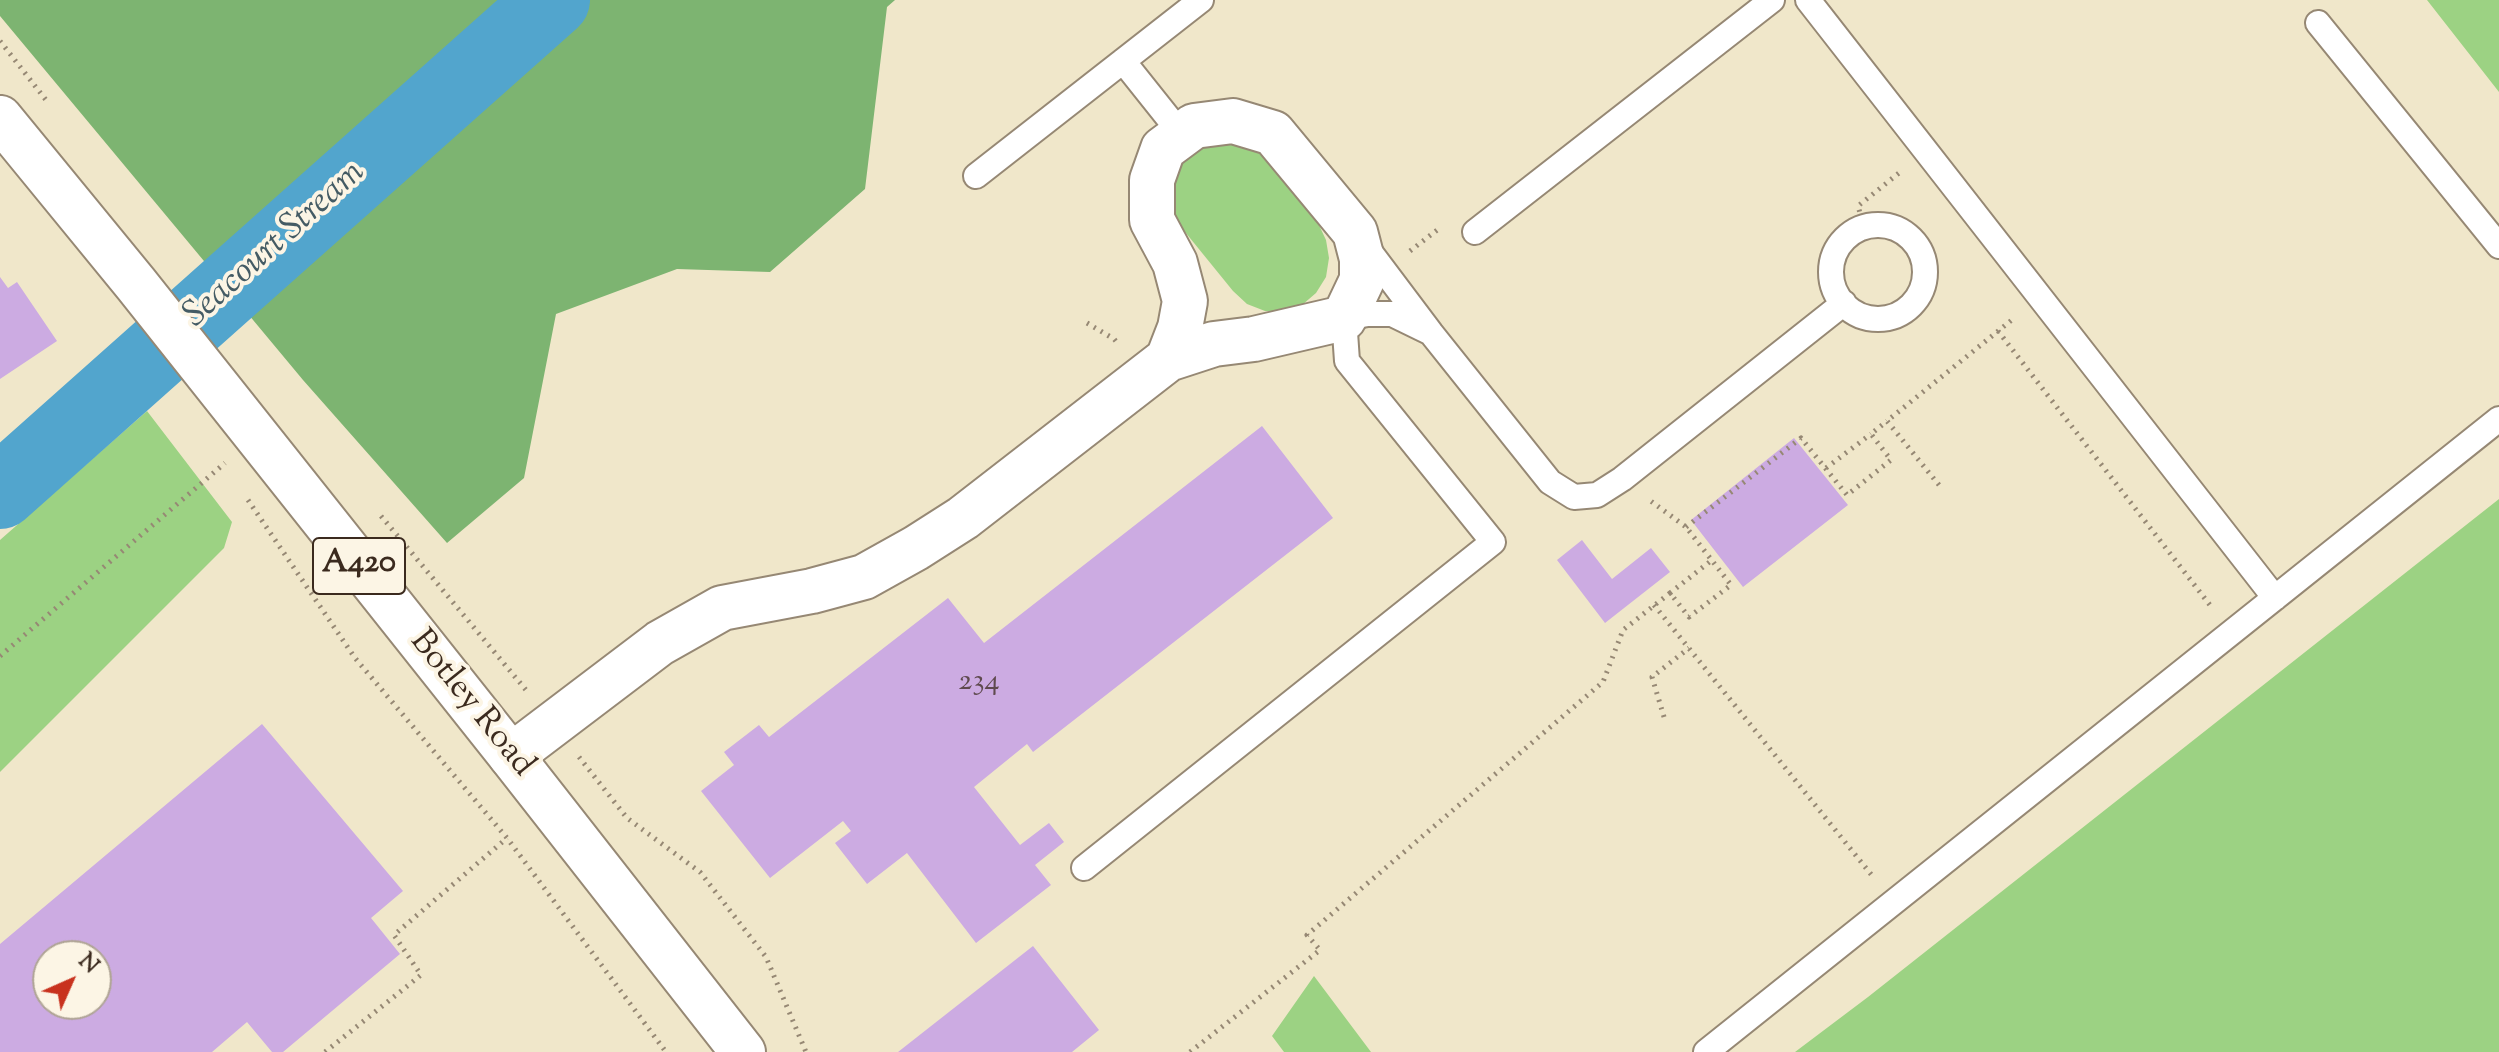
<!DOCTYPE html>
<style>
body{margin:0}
#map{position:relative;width:2499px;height:1052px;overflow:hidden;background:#f0e7ca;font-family:"Sorts Mill Goudy",serif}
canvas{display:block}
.north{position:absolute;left:32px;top:940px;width:80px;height:80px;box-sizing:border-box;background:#fcf5e5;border:2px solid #afa495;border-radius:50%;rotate:45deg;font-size:22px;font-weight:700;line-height:32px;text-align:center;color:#3b2a1e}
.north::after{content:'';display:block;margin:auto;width:28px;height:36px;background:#c8321e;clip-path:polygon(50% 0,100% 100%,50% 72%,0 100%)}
</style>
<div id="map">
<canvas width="2499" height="1052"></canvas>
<div class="north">N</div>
</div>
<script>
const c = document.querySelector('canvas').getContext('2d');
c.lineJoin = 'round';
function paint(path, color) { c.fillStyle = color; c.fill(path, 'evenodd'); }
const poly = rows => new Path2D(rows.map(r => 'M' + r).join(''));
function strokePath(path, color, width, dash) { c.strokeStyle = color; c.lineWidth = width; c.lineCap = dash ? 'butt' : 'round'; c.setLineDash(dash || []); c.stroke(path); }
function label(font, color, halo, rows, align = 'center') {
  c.font = font + ' "Sorts Mill Goudy",serif'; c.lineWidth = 8; c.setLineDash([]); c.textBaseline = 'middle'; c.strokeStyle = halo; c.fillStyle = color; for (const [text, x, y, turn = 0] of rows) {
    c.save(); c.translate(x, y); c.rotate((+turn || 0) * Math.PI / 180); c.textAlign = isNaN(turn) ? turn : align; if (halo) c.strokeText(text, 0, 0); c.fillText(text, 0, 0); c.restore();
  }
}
paint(poly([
 [2427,0,2499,0,2499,92],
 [1221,138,1252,146,1266,159,1318,223,1326,240,1329,258,1326,277,1316,293,1302,305,1284,311,1265,311,1247,304,1233,291,1181,227,1172,210,1172,175,1190,149],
 [147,411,232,522,224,548,0,772,0,540],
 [2499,499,2499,1052,1795,1052,1868,997],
 [1314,976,1371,1052,1284,1052,1272,1036]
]), '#9cd283');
paint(poly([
 [0,0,895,0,887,7,865,189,770,272,677,269,556,314,524,478,447,543,303,380,0,16]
]), '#7db471');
strokePath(poly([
 [0,492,553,0]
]), '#52a5cd', 74);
paint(poly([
 [0,277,8,288,17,282,57,341,0,379],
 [1262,426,1333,518,1033,752,1027,744,974,787,1020,845,1049,823,1064,842,1035,865,1051,885,976,943,907,853,867,884,835,843,851,831,843,821,770,878,701,791,734,765,724,752,759,725,769,737,948,598,984,643],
 [1794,438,1848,505,1743,587,1691,520],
 [1582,540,1612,579,1651,548,1670,572,1605,623,1557,560],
 [262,724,403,891,371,918,400,954,283,1052,272,1052,247,1022,212,1052,0,1052,0,944],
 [48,956,96,956,96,1004,48,1004],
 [1033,946,1099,1030,1072,1052,898,1052]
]), '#ccabe2');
const service = poly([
 [1808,0,2275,598],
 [2318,23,2499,246],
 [1123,61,1182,135],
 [976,176,1201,0],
 '1831 272a47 47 0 1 1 94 0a47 47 0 1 1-94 0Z',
 [1475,232,1772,0],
 [1364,244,1431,333,1550,482,1574,497,1597,495,1622,479,1844,303],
 [1084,868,1493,542,1347,361,1344,318,1368,314,1392,314,1431,333],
 [1706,1052,2499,419]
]);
const minor = poly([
 [511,756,660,643,722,608,812,591,864,577,916,548,963,518,1168,359,1214,344,1254,339,1344,318,1362,280,1362,259,1355,232,1273,133,1233,121,1194,126,1163,149,1152,180,1152,220,1175,263,1185,301,1180,328,1168,359]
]);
const primary = poly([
 [0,118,136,284,511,756,743,1052]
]);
strokePath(service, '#968874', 28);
strokePath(minor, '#968874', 48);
strokePath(primary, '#968874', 48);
strokePath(poly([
 [0,41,46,100],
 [1864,227,1858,206,1899,173],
 [1410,251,1441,227],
 [1087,323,1114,339,1119,345],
 [1998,331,2213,609],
 [1826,468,1871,434],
 [1939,485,1887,421,2013,319,2011,317],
 [248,500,355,658,507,838,666,1052],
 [381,516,526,690],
 [1686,527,1801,438,1847,495,1891,460,1871,434,1887,421],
 [1670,593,1712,560],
 [1654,605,1874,878],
 [0,656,225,463],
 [1664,717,1652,677,1689,648],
 [579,757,627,818,700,872,766,957,806,1052],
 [325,1052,421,975,394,935,507,838],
 [1190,1052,1320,950,1307,935,1603,682,1623,630,1670,593,1689,617,1731,585,1686,527,1648,499]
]), '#968874', 5, [2, 6]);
strokePath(service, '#fff', 24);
strokePath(minor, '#fff', 44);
strokePath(primary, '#fff', 44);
label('30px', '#5f4a4f', null, [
 ["234",979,684]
]);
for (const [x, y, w] of [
 [359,566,92]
]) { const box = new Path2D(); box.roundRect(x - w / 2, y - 28, w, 56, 6); c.fillStyle = '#fcf5e5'; c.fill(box); strokePath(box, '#3b2a1e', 2); }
label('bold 32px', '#3b2a1e', null, [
 ["A420",359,566]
]);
label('34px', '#3b2a1e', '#fcf5e5', [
 ["Botley Road",470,705,51]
]);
label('italic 36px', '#445b64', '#fcf5e5', [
 ["Seacourt Stream",276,246,-42]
]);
</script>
